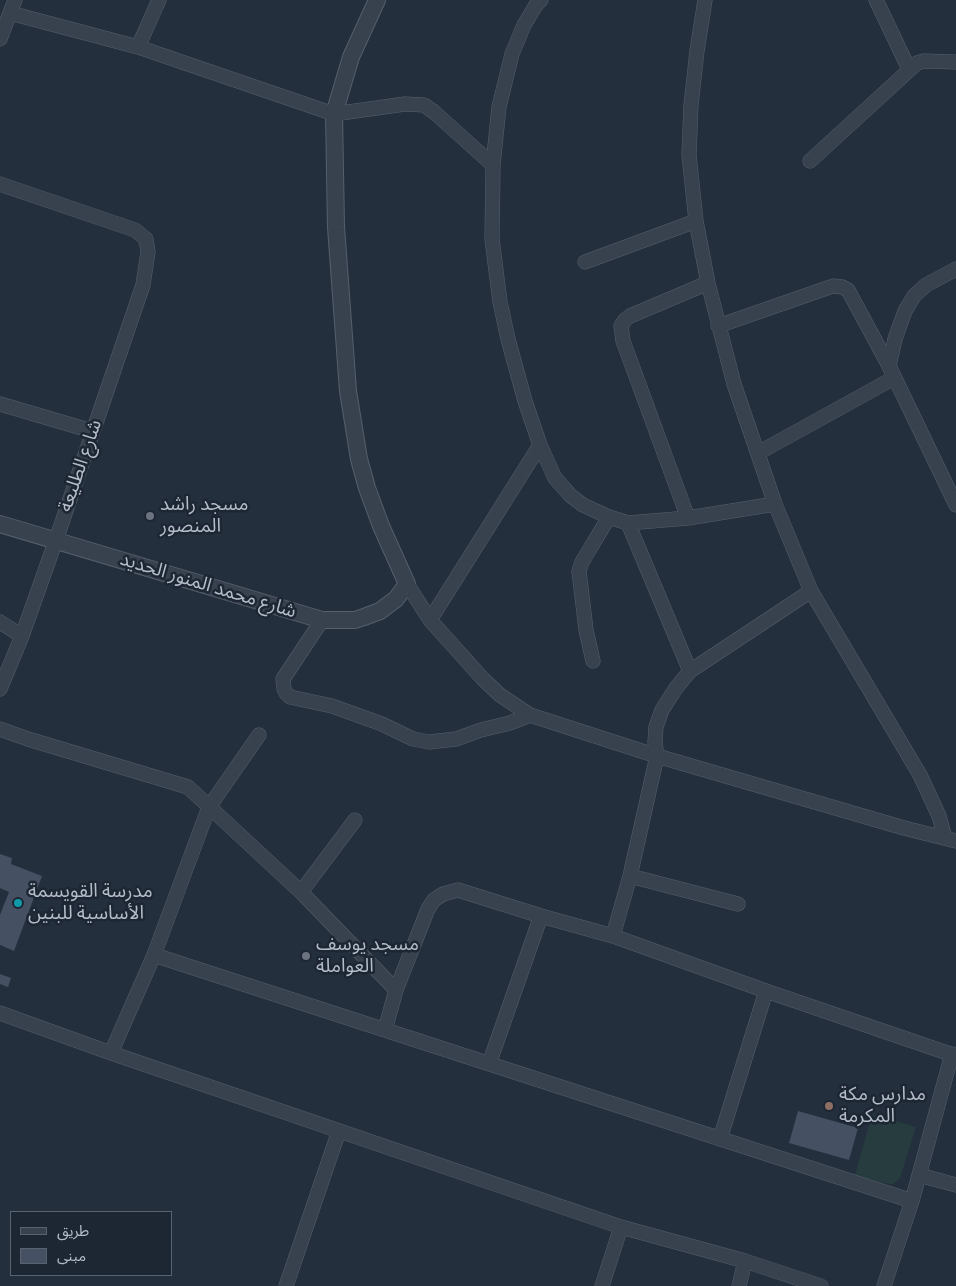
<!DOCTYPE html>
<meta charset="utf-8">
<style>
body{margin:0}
#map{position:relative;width:956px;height:1286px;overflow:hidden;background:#242f3e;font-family:Signika,"Noto Sans Arabic",sans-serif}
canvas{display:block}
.legend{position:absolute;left:10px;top:1211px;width:162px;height:65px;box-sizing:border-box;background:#1d2633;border:1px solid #59626f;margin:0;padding:6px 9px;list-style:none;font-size:15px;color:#b4bcc9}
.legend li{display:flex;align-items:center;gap:10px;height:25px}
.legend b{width:25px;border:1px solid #59626f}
</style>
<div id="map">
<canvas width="956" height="1286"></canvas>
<ul class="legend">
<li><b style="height:6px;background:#38414e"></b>طريق</li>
<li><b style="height:14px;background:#455162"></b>مبنى</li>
</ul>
</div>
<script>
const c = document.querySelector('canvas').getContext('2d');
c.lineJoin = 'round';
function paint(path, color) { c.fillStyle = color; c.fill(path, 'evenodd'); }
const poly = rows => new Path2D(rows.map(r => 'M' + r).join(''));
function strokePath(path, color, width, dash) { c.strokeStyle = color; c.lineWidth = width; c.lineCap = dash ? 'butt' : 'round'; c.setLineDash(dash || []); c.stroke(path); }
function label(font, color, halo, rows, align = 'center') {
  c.font = font + ' Signika,"Noto Sans Arabic",sans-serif'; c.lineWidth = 5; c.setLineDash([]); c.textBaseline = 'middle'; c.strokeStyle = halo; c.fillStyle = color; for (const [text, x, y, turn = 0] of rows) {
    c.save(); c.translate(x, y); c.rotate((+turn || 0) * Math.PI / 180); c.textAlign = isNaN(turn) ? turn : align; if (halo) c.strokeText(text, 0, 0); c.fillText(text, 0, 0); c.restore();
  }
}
paint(poly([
 [872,1114,916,1127,900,1178,893,1184,883,1183,855,1175]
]), '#263c3f');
paint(poly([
 [0,854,12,858,11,864,42,876,14,951,0,945,0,915,9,892,0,888],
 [0,974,11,978,8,987,0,984],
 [798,1111,858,1128,849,1160,789,1143]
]), '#455162');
const minor = poly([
 [541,0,536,5,524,25,512,54,499,107,493,165,492,239,500,302,508,339,525,401,540,445,555,478,571,496,583,505,609,517,628,523,688,518,775,504],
 [705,0,697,51,691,105,689,155,696,221,708,283,734,384,775,504,811,591,920,775,939,816,945,838],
 [876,0,909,69],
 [10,13,138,47,334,114,405,104,424,105,434,112,493,165],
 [0,39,15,0],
 [138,47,159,0],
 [810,161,917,63,924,61,956,62],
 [0,184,135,230,146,239,148,252,143,285,56,540,22,636,0,689],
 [585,262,696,221],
 [718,326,833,286,842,287,848,290,889,366,956,505],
 [889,366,895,339,905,311,914,296,926,285,956,269],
 [0,404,92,431],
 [758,453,894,378],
 [688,518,623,341,621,326,625,320,630,316,708,283],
 [628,523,690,671],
 [407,584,430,620,483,679,500,695,530,715,657,756,904,828,956,841],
 [322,620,283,679,284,689,286,693,290,697,332,706,382,724,413,739,429,742,456,739,481,730,510,723,530,715],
 [430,620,540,445],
 [0,622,22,636],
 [593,661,586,630,579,571,582,562,609,517],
 [0,729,28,739,188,787,301,892,396,990],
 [630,876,738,904],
 [301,892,355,820],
 [613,936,630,876,657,756,655,742,656,727,662,710,676,688,690,671,811,591],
 [154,955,912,1201],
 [0,1013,111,1053,621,1227,745,1261,821,1286],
 [385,1030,396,990,428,909,434,900,443,894,458,890,541,916,613,936,766,991,956,1056],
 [111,1053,154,955,209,807,259,735],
 [489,1064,541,916],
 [720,1139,766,991],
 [919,1175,956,1185],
 [286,1286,339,1131],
 [602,1286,621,1227],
 [739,1286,745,1261],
 [884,1286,912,1201,952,1054]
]);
const tertiary = poly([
 [0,524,322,620,355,620,364,617,380,611,396,599,407,584,381,526,367,488,359,459,348,391,336,227,334,114,351,57,377,0]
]);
strokePath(minor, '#565f6c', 15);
strokePath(tertiary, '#565f6c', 18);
strokePath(minor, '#38414e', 14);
strokePath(tertiary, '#38414e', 16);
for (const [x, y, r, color] of [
 [150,516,5,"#6b7280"],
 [18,903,5,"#0f9aa8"],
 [306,956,5,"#6b7280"],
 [829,1106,5,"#8d6e63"]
]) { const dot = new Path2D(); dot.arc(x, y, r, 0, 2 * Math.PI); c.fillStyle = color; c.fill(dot); strokePath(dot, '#1d2633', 2); }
label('19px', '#b4bcc9', '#1d2633', [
 ["شارع الطليعة",81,466,-71],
 ["شارع محمد المنور الحديد",208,586,17]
]);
label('19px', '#b4bcc9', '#1d2633', [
 ["مسجد راشد",160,505],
 ["المنصور",160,527],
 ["مدرسة القويسمة",28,892],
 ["الأساسية للبنين",28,914],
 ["مسجد يوسف",316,945],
 ["العواملة",316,967],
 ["مدارس مكة",839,1095],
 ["المكرمة",839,1117]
], 'left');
</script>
